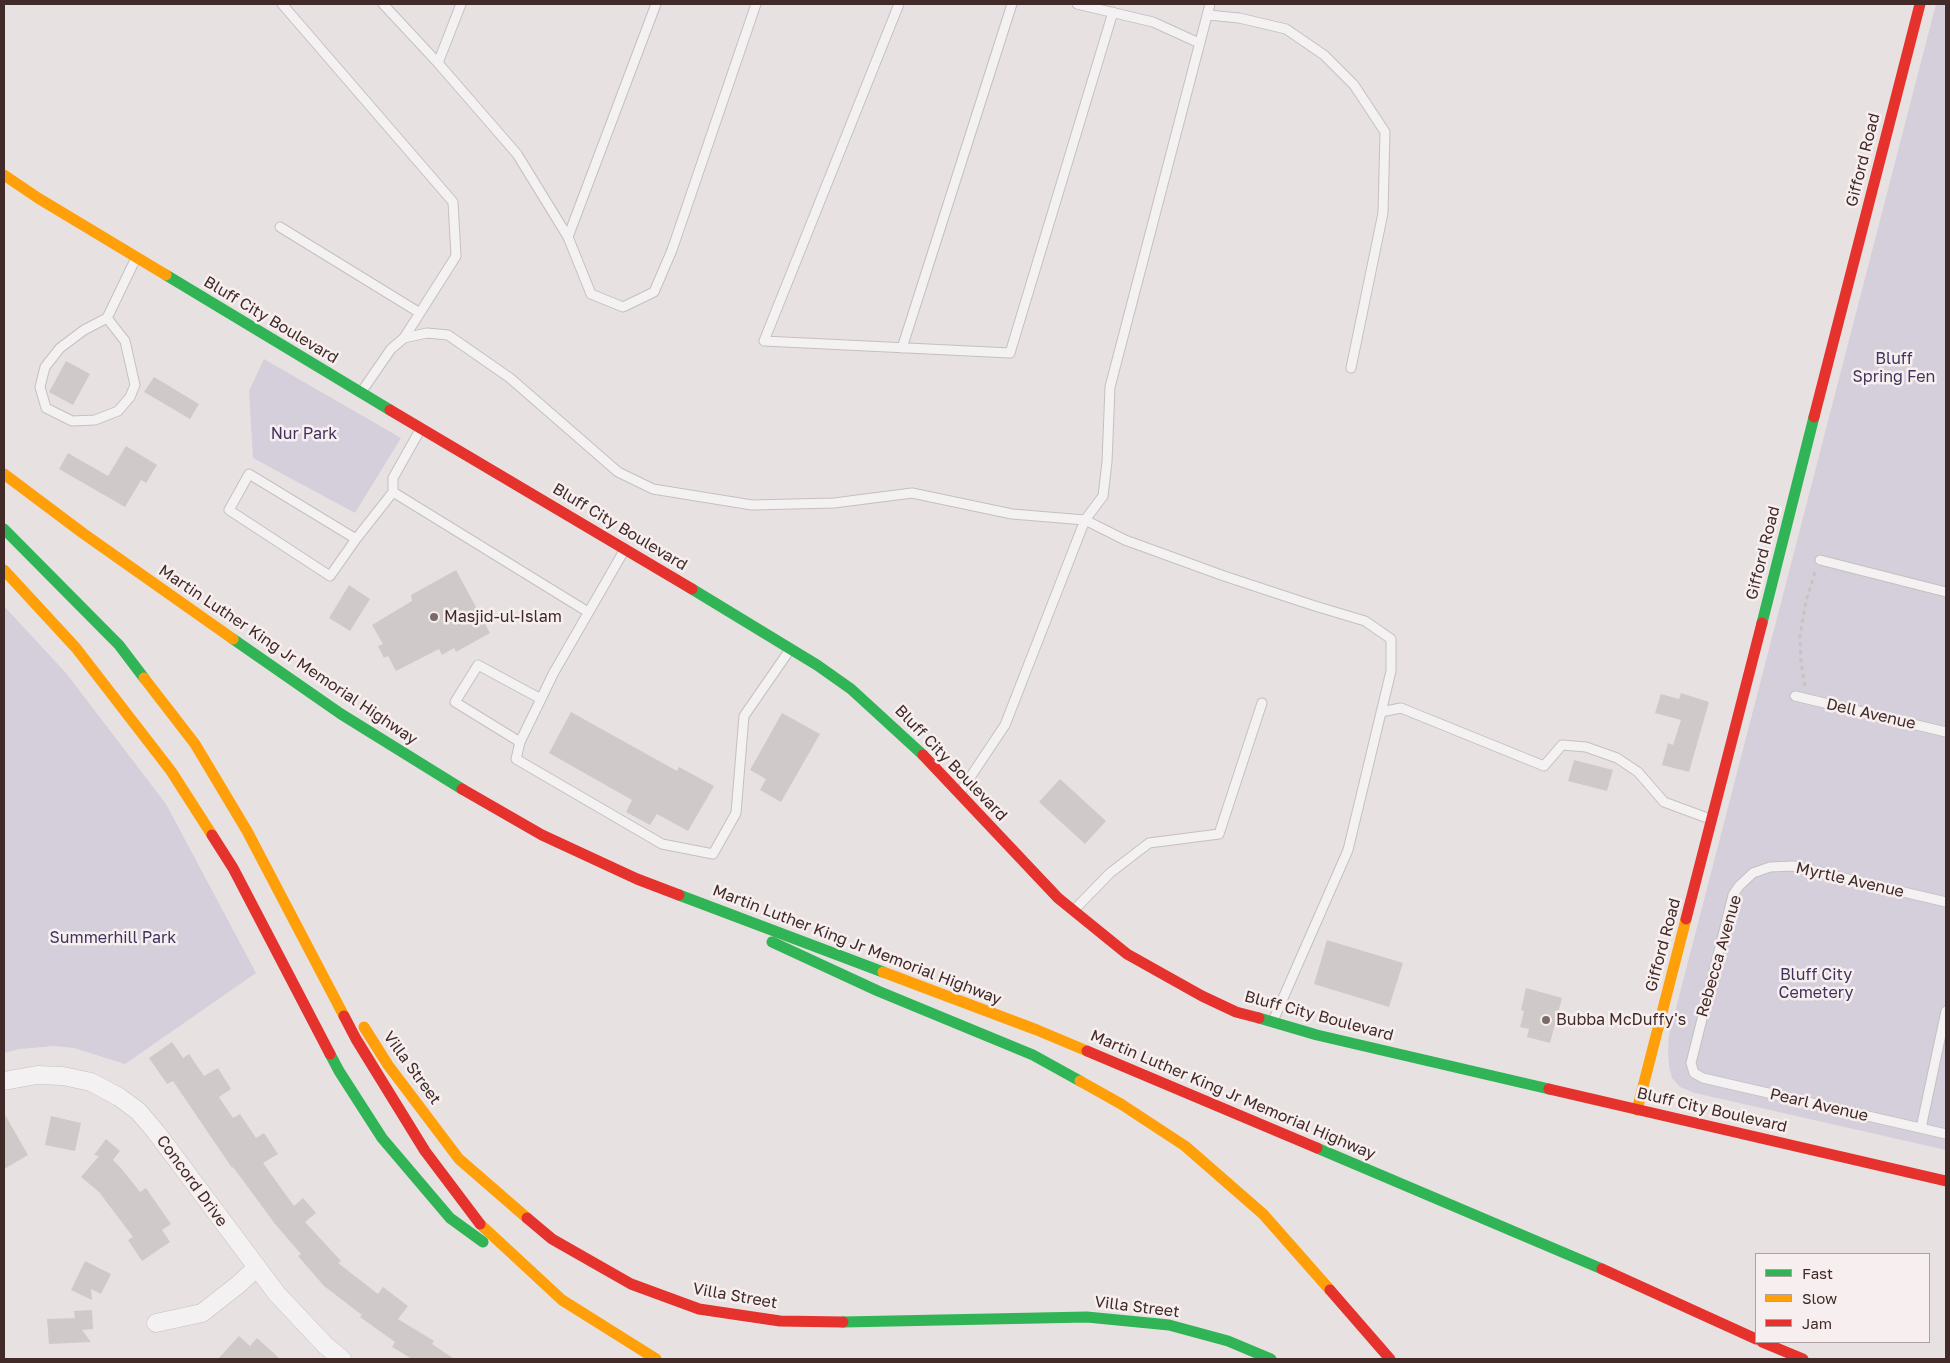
<!DOCTYPE html>
<style>
body{margin:0}
#map{position:relative;width:1950px;height:1363px;overflow:hidden;background:#e7e2e1;font-family:"Golos Text",sans-serif}
canvas{display:block}
.frame{position:absolute;inset:0;border:5px solid #412a27;pointer-events:none}
.legend{position:absolute;left:1755px;top:1253px;width:175px;height:90px;box-sizing:border-box;background:#f7efef;border:1px solid #aea09f;margin:0;padding:6px 9px;list-style:none;font-size:15px;color:#412a27}
.legend li{display:flex;align-items:center;gap:10px;height:25px}
.legend b{width:25px;border:1px solid #aea09f}
</style>
<div id="map">
<canvas width="1950" height="1363"></canvas>
<div class="frame"></div>
<ul class="legend">
<li><b style="height:6px;background:#30b455"></b>Fast</li>
<li><b style="height:6px;background:#ff9f0a"></b>Slow</li>
<li><b style="height:6px;background:#e5322d"></b>Jam</li>
</ul>
</div>
<script>
const c = document.querySelector('canvas').getContext('2d');
c.lineJoin = 'round';
function paint(path, color) { c.fillStyle = color; c.fill(path, 'evenodd'); }
const poly = rows => new Path2D(rows.map(r => 'M' + r).join(''));
function strokePath(path, color, width, dash) { c.strokeStyle = color; c.lineWidth = width; c.lineCap = dash ? 'butt' : 'round'; c.setLineDash(dash || []); c.stroke(path); }
function label(font, color, halo, rows, align = 'center') {
  c.font = font + ' "Golos Text",sans-serif'; c.lineWidth = 5; c.setLineDash([]); c.textBaseline = 'middle'; c.strokeStyle = halo; c.fillStyle = color; for (const [text, x, y, turn = 0] of rows) {
    c.save(); c.translate(x, y); c.rotate((+turn || 0) * Math.PI / 180); c.textAlign = isNaN(turn) ? turn : align; if (halo) c.strokeText(text, 0, 0); c.fillText(text, 0, 0); c.restore();
  }
}
paint(poly([
 [1936,4,1946,4,1946,1150,1695,1093,1680,1087,1672,1078,1669,1066,1668,1051,1669,1035],
 [264,359,401,438,355,513,253,458,249,391],
 [4,606,66,673,166,804,256,973,125,1064,74,1048,54,1046,20,1049,4,1053]
]), '#d4cfda');
paint(poly([
 [66,361,90,374,73,405,49,392],
 [154,377,199,404,190,419,144,392],
 [126,446,157,465,146,483,141,480,125,507,59,469,68,453,108,476],
 [456,570,490,633,456,652,454,648,442,655,439,649,396,671,388,656,384,658,378,646,383,644,372,625,412,601,411,595],
 [349,585,370,599,350,631,329,618],
 [1681,693,1709,702,1689,772,1662,765,1668,743,1673,745,1681,720,1655,713,1661,694,1679,699],
 [571,712,677,771,679,767,714,786,688,831,657,814,650,825,626,812,632,800,549,753],
 [782,713,820,734,781,802,760,790,766,779,750,770],
 [1574,760,1613,770,1607,791,1568,781],
 [1060,779,1106,821,1085,844,1039,802],
 [1327,940,1403,963,1389,1007,1314,984],
 [1526,988,1562,998,1550,1043,1527,1037,1529,1029,1520,1027,1524,1011,1521,1010],
 [172,1042,183,1058,189,1054,204,1076,218,1068,231,1089,219,1097,233,1118,240,1114,256,1138,264,1133,278,1154,263,1163,294,1206,303,1198,316,1213,305,1222,341,1261,338,1263,378,1294,383,1287,408,1306,398,1319,434,1341,432,1344,454,1359,412,1359,392,1347,395,1342,360,1317,362,1315,324,1286,298,1256,301,1254,275,1224,233,1167,232,1168,173,1081,167,1084,149,1058],
 [4,1113,28,1155,4,1169],
 [51,1116,81,1123,75,1151,45,1145],
 [106,1139,120,1151,113,1160,121,1168,140,1192,146,1188,171,1224,162,1230,170,1242,142,1261,128,1240,133,1237,99,1192,81,1177,99,1156,94,1155],
 [85,1261,111,1274,101,1294,91,1289,92,1300,71,1290],
 [92,1310,93,1329,82,1330,91,1342,49,1344,47,1319,75,1318,74,1311],
 [239,1336,250,1346,257,1338,280,1359,218,1359]
]), '#cfcac9');
const lane = poly([
 [282,4,453,202,456,256,404,338],
 [383,4,438,63,461,4],
 [899,4,764,341,1010,353,1113,12],
 [1077,4,1153,22,1199,43],
 [1208,15,1239,18,1286,29,1324,55,1354,85,1385,132,1383,213,1351,368],
 [438,63,517,154,568,237,591,294,623,307,654,292,672,250,756,4],
 [280,227,420,313],
 [568,237,656,4],
 [107,318,125,341,135,385,130,397,118,411,95,420,72,421,46,408,40,387,45,367,60,348,84,330,107,318,136,258],
 [902,348,1012,4],
 [362,391,391,349,404,338,427,333,448,335,510,378,618,472,653,489,752,505,834,503,912,493,1012,514,1085,520,1125,540,1224,576,1315,606,1365,621,1391,639,1391,671,1348,850,1273,1021],
 [420,430,393,478,393,492,588,612],
 [356,539,330,576,229,510,249,474,356,539,393,492],
 [1820,560,1946,592],
 [1795,696,1946,732],
 [541,699,478,665,455,702,520,742,541,699,553,674,625,549],
 [1381,712,1401,708,1544,766,1562,745,1586,747,1617,758,1638,772,1664,802,1710,819],
 [520,742,516,759,662,844,713,854,736,813,744,716,789,651],
 [961,791,1005,725,1085,520,1103,496,1107,462,1110,387,1210,4],
 [1946,902,1793,866,1770,867,1753,873,1739,886,1733,895,1691,1063,1694,1073,1703,1078,1946,1134],
 [1075,909,1110,873,1149,843,1219,834,1262,703],
 [1921,1128,1946,1011]
]);
const street = poly([
 [4,1081,37,1075,63,1076,91,1082,119,1097,138,1111,156,1132,277,1294,326,1346,342,1359],
 [156,1323,202,1313,239,1284,256,1268]
]);
strokePath(lane, '#c5c0bf', 11);
strokePath(street, '#c5c0bf', 19);
strokePath(poly([
 [1805,686,1801,663,1800,636,1806,601,1816,569]
]), '#c8c3c2', 3, [4, 4]);
strokePath(lane, '#f3f1f1', 9);
strokePath(street, '#f3f1f1', 18);
strokePath(poly([
 [166,275,390,410],
 [4,529,119,645,144,678],
 [692,589,817,665,851,689,923,755],
 [1762,623,1814,417],
 [233,639,341,714,462,789],
 [679,895,883,972],
 [772,942,878,991,1033,1055,1080,1081],
 [1259,1018,1317,1035,1549,1089],
 [330,1054,339,1071,382,1138,450,1218,483,1242],
 [1317,1148,1602,1269],
 [843,1322,1087,1317,1169,1325,1228,1341,1271,1359]
]), '#30b455', 11);
strokePath(poly([
 [4,175,38,198,166,275],
 [4,474,84,534,233,639],
 [4,570,76,648,171,771,212,835],
 [144,678,195,744,247,831,344,1016],
 [883,972,1037,1030,1087,1051],
 [364,1027,388,1065,459,1159,527,1218],
 [1080,1081,1121,1104,1185,1146,1263,1214,1330,1290],
 [1637,1110,1686,919],
 [480,1224,562,1300,656,1359]
]), '#ff9f0a', 11);
strokePath(poly([
 [390,410,692,589],
 [1814,417,1920,4],
 [923,755,1058,898,1127,954,1202,996,1236,1012,1259,1018],
 [462,789,542,835,637,879,679,895],
 [212,835,233,868,330,1054],
 [1686,919,1762,623],
 [344,1016,356,1039,425,1151,480,1224],
 [1087,1051,1317,1148],
 [1549,1089,1946,1181],
 [527,1218,552,1239,631,1284,699,1309,780,1321,843,1322],
 [1602,1269,1756,1339],
 [1330,1290,1390,1359],
 [1762,1342,1803,1359]
]), '#e5322d', 11);
for (const [x, y, r, color] of [
 [434,617,5,"#7b6a68"],
 [1546,1020,5,"#7b6a68"]
]) { const dot = new Path2D(); dot.arc(x, y, r, 0, 2 * Math.PI); c.fillStyle = color; c.fill(dot); strokePath(dot, '#f7efef', 2); }
label('16px', '#412a27', '#f7efef', [
 ["Gifford Road",1863,160,-76],
 ["Bluff City Boulevard",271,320,31],
 ["Bluff City Boulevard",620,527,31],
 ["Gifford Road",1763,553,-76],
 ["Martin Luther King Jr Memorial Highway",288,655,34],
 ["Dell Avenue",1871,714,13],
 ["Bluff City Boulevard",951,763,46],
 ["Myrtle Avenue",1850,880,13],
 ["Martin Luther King Jr Memorial Highway",857,945,21],
 ["Gifford Road",1663,945,-75],
 ["Rebecca Avenue",1719,956,-74],
 ["Bluff City Boulevard",1319,1016,15],
 ["Villa Street",412,1068,54],
 ["Martin Luther King Jr Memorial Highway",1233,1095,23],
 ["Pearl Avenue",1819,1105,13],
 ["Bluff City Boulevard",1712,1110,13],
 ["Concord Drive",192,1181,54],
 ["Villa Street",735,1296,10],
 ["Villa Street",1137,1307,7]
]);
label('16px', '#40335e', '#f7efef', [
 ["Bluff",1894,359],
 ["Spring Fen",1894,377],
 ["Nur Park",304,434],
 ["Summerhill Park",113,938],
 ["Bluff City",1816,975],
 ["Cemetery",1816,993]
]);
label('16px', '#412a27', '#f7efef', [
 ["Masjid-ul-Islam",444,617],
 ["Bubba McDuffy's",1556,1020]
], 'left');
</script>
